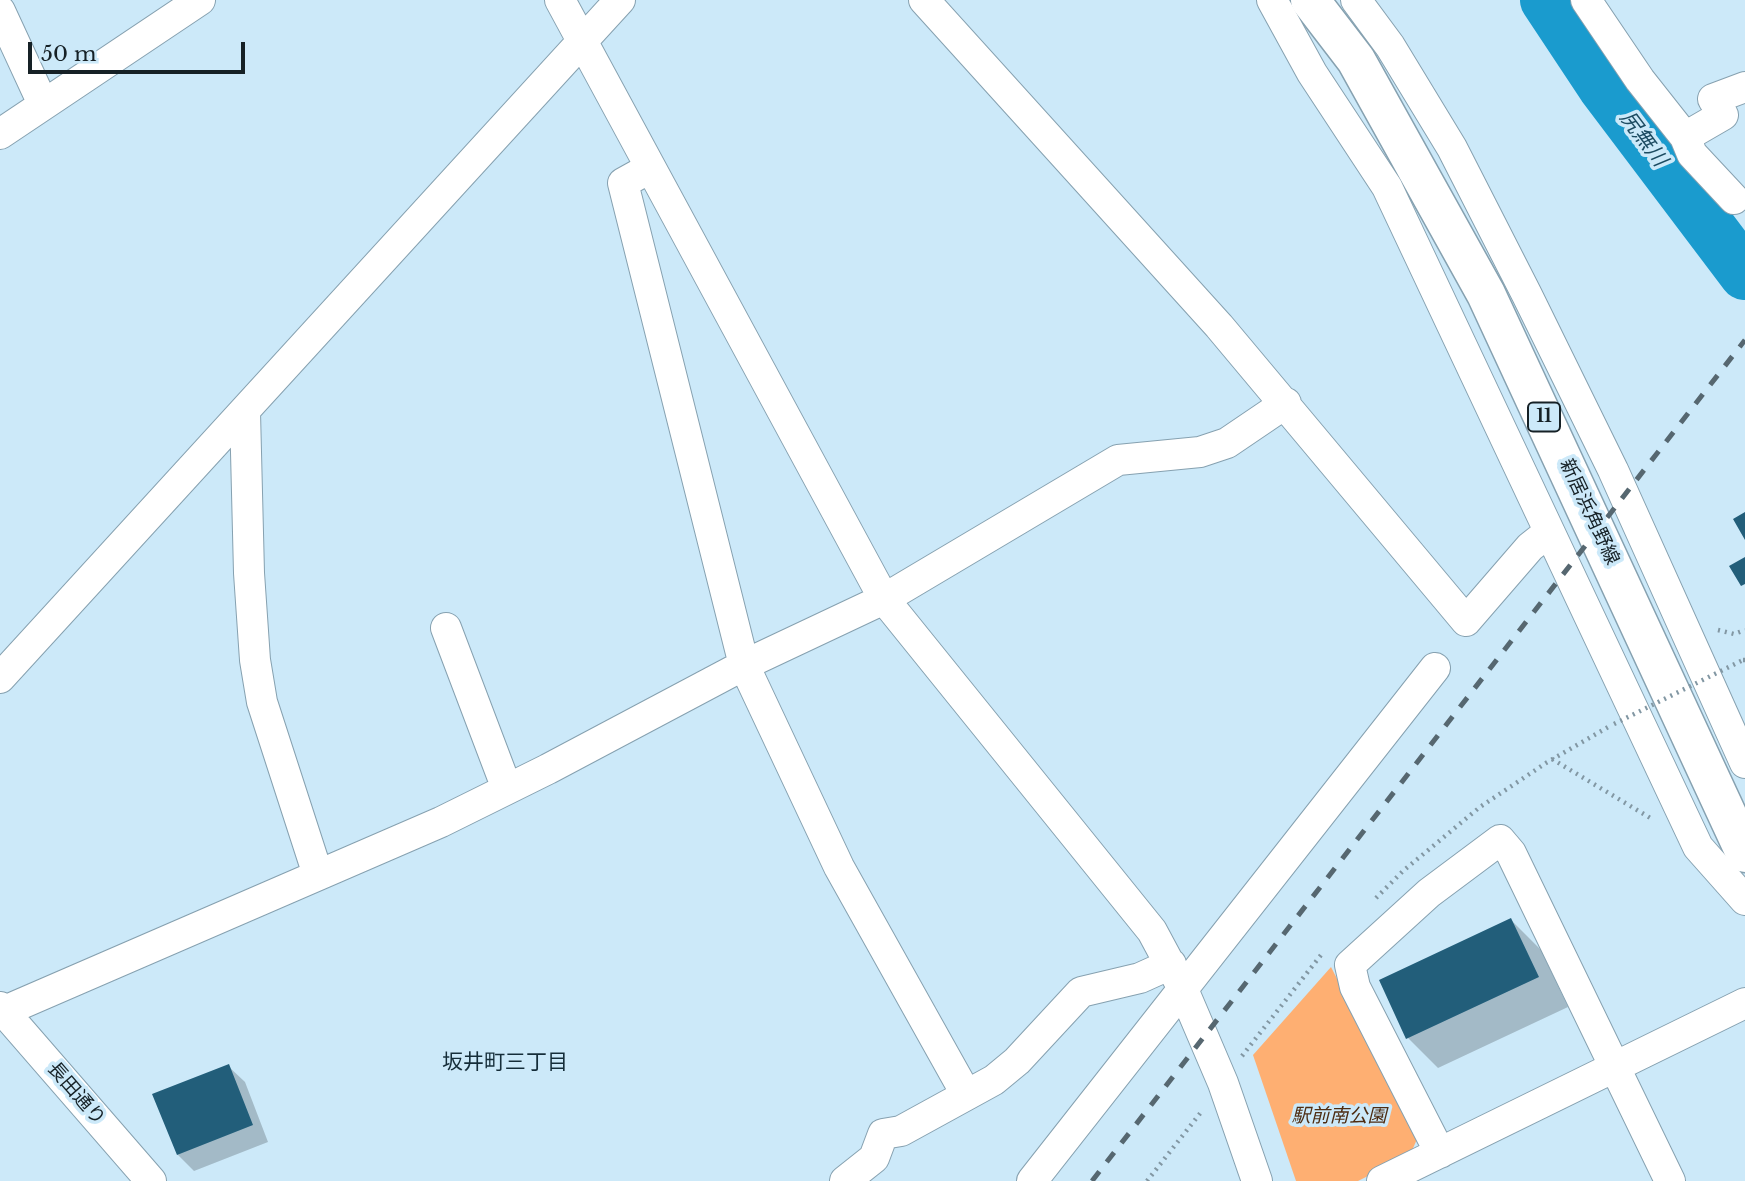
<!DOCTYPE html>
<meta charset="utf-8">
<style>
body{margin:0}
#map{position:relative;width:1745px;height:1181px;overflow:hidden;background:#cce9f9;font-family:"Libre Baskerville",serif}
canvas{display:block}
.scale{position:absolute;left:28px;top:42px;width:217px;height:32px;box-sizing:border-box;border:4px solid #162126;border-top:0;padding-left:9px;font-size:21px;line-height:24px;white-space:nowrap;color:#162126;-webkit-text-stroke:5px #cce9f9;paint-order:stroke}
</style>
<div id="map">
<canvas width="1745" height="1181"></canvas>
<div class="scale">50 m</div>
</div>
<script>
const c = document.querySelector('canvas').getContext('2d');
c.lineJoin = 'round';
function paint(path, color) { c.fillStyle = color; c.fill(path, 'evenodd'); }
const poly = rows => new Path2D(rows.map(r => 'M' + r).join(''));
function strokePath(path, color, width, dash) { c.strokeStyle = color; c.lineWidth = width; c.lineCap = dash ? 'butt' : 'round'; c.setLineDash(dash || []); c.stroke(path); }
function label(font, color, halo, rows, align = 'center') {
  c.font = font + ' "Libre Baskerville","Noto Sans JP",serif'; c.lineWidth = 7; c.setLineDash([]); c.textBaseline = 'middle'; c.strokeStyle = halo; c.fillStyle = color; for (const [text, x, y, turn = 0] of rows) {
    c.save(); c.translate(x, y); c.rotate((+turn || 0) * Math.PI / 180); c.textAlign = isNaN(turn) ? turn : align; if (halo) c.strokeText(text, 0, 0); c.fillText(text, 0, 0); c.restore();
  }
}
paint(poly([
 [1331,967,1418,1137,1410,1155,1358,1181,1296,1181,1253,1055]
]), '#feaf72');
paint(poly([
 [1511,920,1541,950,1568,1007,1438,1068,1408,1038],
 [228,1066,245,1082,268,1142,194,1171,178,1155]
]), '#0003');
strokePath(poly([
 [1546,0,1603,86,1745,274]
]), '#1a9bce', 52);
paint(poly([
 [1745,512,1745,540,1733,519],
 [1745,557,1745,584,1741,586,1729,566],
 [1511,918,1539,977,1406,1039,1379,980],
 [229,1064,253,1125,177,1155,152,1094]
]), '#225e7a');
const minor = poly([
 [560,0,884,599,1152,931,1182,987,1223,1083,1257,1181],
 [924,0,1219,326,1466,621,1530,547,1549,532],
 [1272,0,1312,73,1387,187,1698,847,1745,900],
 [1356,0,1390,46,1452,148,1527,295,1613,470,1745,763],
 [1586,0,1640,80,1685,137,1723,115,1713,99,1745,87],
 [0,11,43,104],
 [0,134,200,0],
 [1685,137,1692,154,1734,199],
 [650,168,623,183,744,665,839,867,966,1094],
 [245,412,249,573,255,660,262,702,318,875],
 [446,628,507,789],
 [0,678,620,0],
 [0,1007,151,1181],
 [0,1013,441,822,548,769,744,665,884,599,1118,460,1200,452,1227,443,1286,403],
 [1440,1153,1355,987,1350,965,1429,893,1500,840,1511,853,1670,1181],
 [845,1181,874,1158,883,1134,901,1131,994,1080,1017,1061,1081,992,1140,978,1171,964],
 [1032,1181,1435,668],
 [1382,1181,1745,1003]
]);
const major = poly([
 [1310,0,1356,60,1486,294,1745,853]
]);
strokePath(minor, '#86a1b0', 32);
strokePath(major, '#86a1b0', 41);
strokePath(poly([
 [1718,630,1734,634,1745,630],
 [1743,660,1745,660],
 [1552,759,1652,819],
 [1376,898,1403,871,1480,807,1546,763,1610,726],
 [1242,1056,1321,955],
 [1147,1181,1202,1111]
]), '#8297a3', 4.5, [2, 5]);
strokePath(minor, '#fff', 30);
strokePath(major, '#fff', 38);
strokePath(poly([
 [1092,1181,1745,340]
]), '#566770', 5, [12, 12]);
strokePath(poly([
 [1614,724,1743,660]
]), '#8297a3', 4.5, [2, 5]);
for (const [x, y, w] of [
 [1544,417,32]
]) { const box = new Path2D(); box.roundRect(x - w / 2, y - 14.5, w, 29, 5); c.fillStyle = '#cce9f9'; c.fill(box); strokePath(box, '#162126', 2); }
label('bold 18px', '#162126', null, [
 ["11",1544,417]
]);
label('19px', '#162126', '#cce9f9', [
 ["新居浜角野線",1589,512,65],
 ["長田通り",76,1094,49]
]);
label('italic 19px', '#4e2d12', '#cce9f9', [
 ["駅前南公園",1339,1117]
]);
label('italic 21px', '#1c4b61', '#cce9f9', [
 ["尻無川",1643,139,53]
]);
label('21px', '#152d39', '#cce9f9', [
 ["坂井町三丁目",505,1063]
]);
</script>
